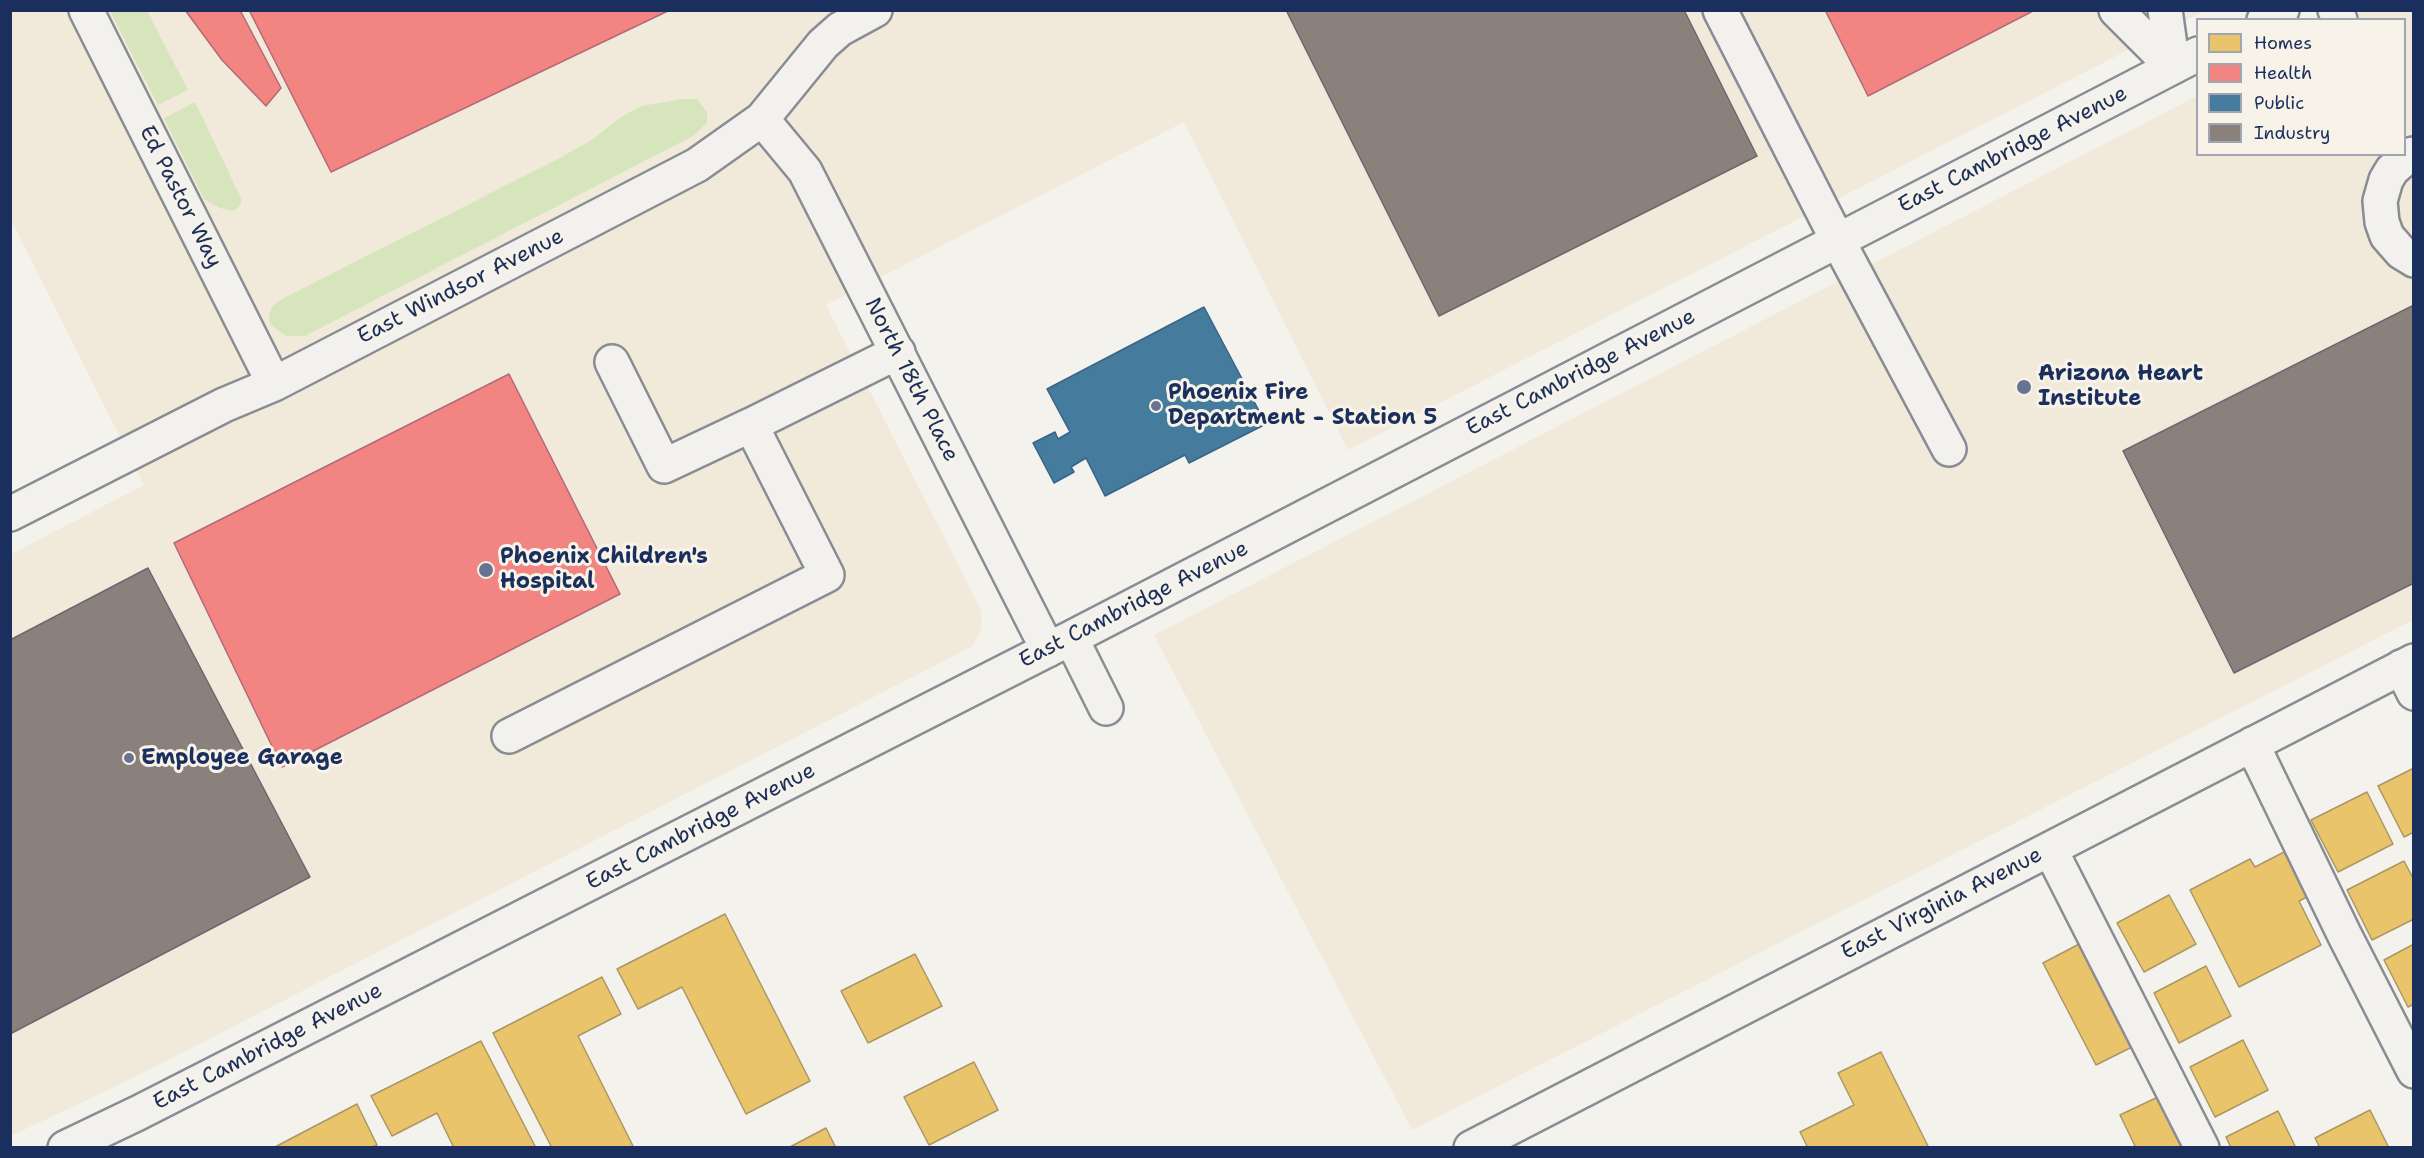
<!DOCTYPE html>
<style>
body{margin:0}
#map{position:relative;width:2424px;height:1158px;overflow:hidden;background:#f4f2ec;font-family:"Shantell Sans",sans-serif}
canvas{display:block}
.frame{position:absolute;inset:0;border:12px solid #1b2f5e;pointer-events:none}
.legend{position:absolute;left:2196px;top:18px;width:210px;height:138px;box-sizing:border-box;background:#f7f3e8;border:2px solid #9fa5b1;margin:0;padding:8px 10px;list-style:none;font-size:18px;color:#1b2f5e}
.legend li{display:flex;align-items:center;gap:12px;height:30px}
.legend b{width:30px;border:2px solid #9fa5b1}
</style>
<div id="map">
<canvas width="2424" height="1158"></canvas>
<div class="frame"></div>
<ul class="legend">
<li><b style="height:16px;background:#e9c46a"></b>Homes</li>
<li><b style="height:16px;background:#f28482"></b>Health</li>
<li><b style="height:16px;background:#457b9d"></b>Public</li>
<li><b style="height:16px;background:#8a817c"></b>Industry</li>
</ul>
</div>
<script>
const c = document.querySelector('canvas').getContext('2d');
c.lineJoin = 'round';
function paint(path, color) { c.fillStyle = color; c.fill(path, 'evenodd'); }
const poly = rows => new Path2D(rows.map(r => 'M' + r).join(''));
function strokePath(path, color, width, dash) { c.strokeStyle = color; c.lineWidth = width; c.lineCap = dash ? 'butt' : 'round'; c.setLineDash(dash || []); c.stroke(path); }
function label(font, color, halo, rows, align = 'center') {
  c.font = font + ' "Shantell Sans",sans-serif'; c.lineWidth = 6; c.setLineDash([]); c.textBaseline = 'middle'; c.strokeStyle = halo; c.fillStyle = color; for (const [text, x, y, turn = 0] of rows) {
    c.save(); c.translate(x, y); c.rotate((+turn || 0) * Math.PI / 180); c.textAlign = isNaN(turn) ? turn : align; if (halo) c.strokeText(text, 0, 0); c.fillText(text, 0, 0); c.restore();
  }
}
paint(poly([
 [11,11,2204,11,1348,450,1184,122,826,305,982,612,981,632,971,647,137,1076,11,1136,11,554,144,485,11,220],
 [2363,11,2413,11,2413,620,1412,1130,1154,635,2197,96,2198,154,2404,154,2404,20,2346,19]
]), '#f1eadb');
paint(poly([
 [110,11,147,11,188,90,158,105],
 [683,99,697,99,707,112,707,123,693,136,305,336,286,336,270,324,269,315,272,307,280,300,558,159,593,139,620,118,641,106],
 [195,102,242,200,239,207,232,211,220,208,204,199,164,118]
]), '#d6e5bb');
const homes = poly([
 [2414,768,2414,832,2404,837,2378,786,2414,768],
 [2367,792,2393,844,2338,872,2311,820,2367,792],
 [2286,851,2309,896,2299,901,2321,945,2239,987,2190,890,2250,859,2255,867,2286,851],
 [2404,861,2414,880,2414,919,2372,940,2347,890,2404,861],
 [2169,895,2196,944,2144,972,2117,923,2169,895],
 [725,914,810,1081,746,1114,682,987,638,1009,617,969,725,914],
 [2083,942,2136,1045,2096,1065,2043,963,2083,942],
 [2414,944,2414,1004,2408,1007,2384,960,2414,944],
 [915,954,942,1006,868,1043,841,991,915,954],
 [2206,966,2231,1016,2179,1043,2154,993,2206,966],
 [602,977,621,1014,578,1036,634,1148,552,1148,493,1033,602,977],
 [2243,1040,2268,1090,2215,1117,2190,1067,2243,1040],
 [481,1041,536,1148,454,1148,437,1113,392,1136,371,1096,481,1041],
 [1881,1052,1929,1148,1808,1148,1800,1132,1854,1105,1838,1073,1881,1052],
 [974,1062,998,1110,929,1145,904,1097,974,1062],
 [2160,1096,2186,1148,2136,1148,2120,1115,2160,1096],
 [357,1104,377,1145,371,1148,273,1148,357,1104],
 [2370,1110,2389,1148,2320,1148,2315,1138,2370,1110],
 [2278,1111,2296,1148,2231,1148,2226,1137,2278,1111],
 [826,1128,836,1148,788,1148,826,1128]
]);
paint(homes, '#e9c46a');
strokePath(homes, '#ab9766', 1.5);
const health = poly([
 [185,10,240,10,281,88,266,106,222,60,185,10],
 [249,10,670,10,331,172,249,10],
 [1825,10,2035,10,1868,96,1825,10],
 [509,374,620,594,282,767,174,543,509,374]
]);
paint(health, '#f28482');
strokePath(health, '#b26a77', 1.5);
const public = poly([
 [1204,307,1266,424,1189,463,1185,455,1105,496,1086,458,1071,467,1074,472,1054,483,1033,443,1055,432,1058,439,1070,432,1047,389,1204,307]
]);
paint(public, '#457b9d');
strokePath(public, '#38648a', 1.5);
const industry = poly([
 [1286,10,1684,10,1757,156,1439,316,1286,10],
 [2414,305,2414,583,2234,673,2123,451,2414,305],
 [148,568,310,877,10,1034,10,640,148,568]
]);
paint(industry, '#8a817c');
strokePath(industry, '#696873', 1.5);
const minor = poly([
 [86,10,274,384],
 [1720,10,1838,241,1949,449],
 [2116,10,2173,67],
 [2165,10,2173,67],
 [2335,10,2340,20],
 [2264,20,2282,10],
 [762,119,805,171,1048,650],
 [2414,154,2409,155,2392,170,2386,180,2380,201,2382,222,2387,236,2401,252,2414,260],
 [612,362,664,466,751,425],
 [10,514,224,405,274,384,697,165,762,119,823,44,840,29,875,10],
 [1071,638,1106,708],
 [2401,667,2414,693],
 [509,736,827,575,751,425,898,352],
 [2252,744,2344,934,2414,1071],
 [2050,849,2202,1148],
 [65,1148,138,1113,1071,638,2198,54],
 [1471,1148,2414,661]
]);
strokePath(minor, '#898c92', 38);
strokePath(minor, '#f2f1ed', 33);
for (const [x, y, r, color] of [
 [2024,387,8,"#677390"],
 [1156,406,6,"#677390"],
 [486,570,8,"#677390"],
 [129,758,6,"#677390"]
]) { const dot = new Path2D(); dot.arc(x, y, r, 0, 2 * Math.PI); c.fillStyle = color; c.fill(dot); strokePath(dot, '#f7f3e8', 2); }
label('22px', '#1b2f5e', '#f7f3e8', [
 ["East Cambridge Avenue",2013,150,-27],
 ["Ed Pastor Way",180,197,63],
 ["East Windsor Avenue",461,287,-27],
 ["East Cambridge Avenue",1581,373,-27],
 ["North 18th Place",911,380,63],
 ["East Cambridge Avenue",1134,605,-27],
 ["East Cambridge Avenue",701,827,-27],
 ["East Virginia Avenue",1942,904,-27],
 ["East Cambridge Avenue",268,1047,-27]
]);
label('bold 22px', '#1b2f5e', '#f7f3e8', [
 ["Arizona Heart",2038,374],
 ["Institute",2038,399],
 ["Phoenix Fire",1168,393],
 ["Department - Station 5",1168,418],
 ["Phoenix Children's",500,557],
 ["Hospital",500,582],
 ["Employee Garage",141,758]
], 'left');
</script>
